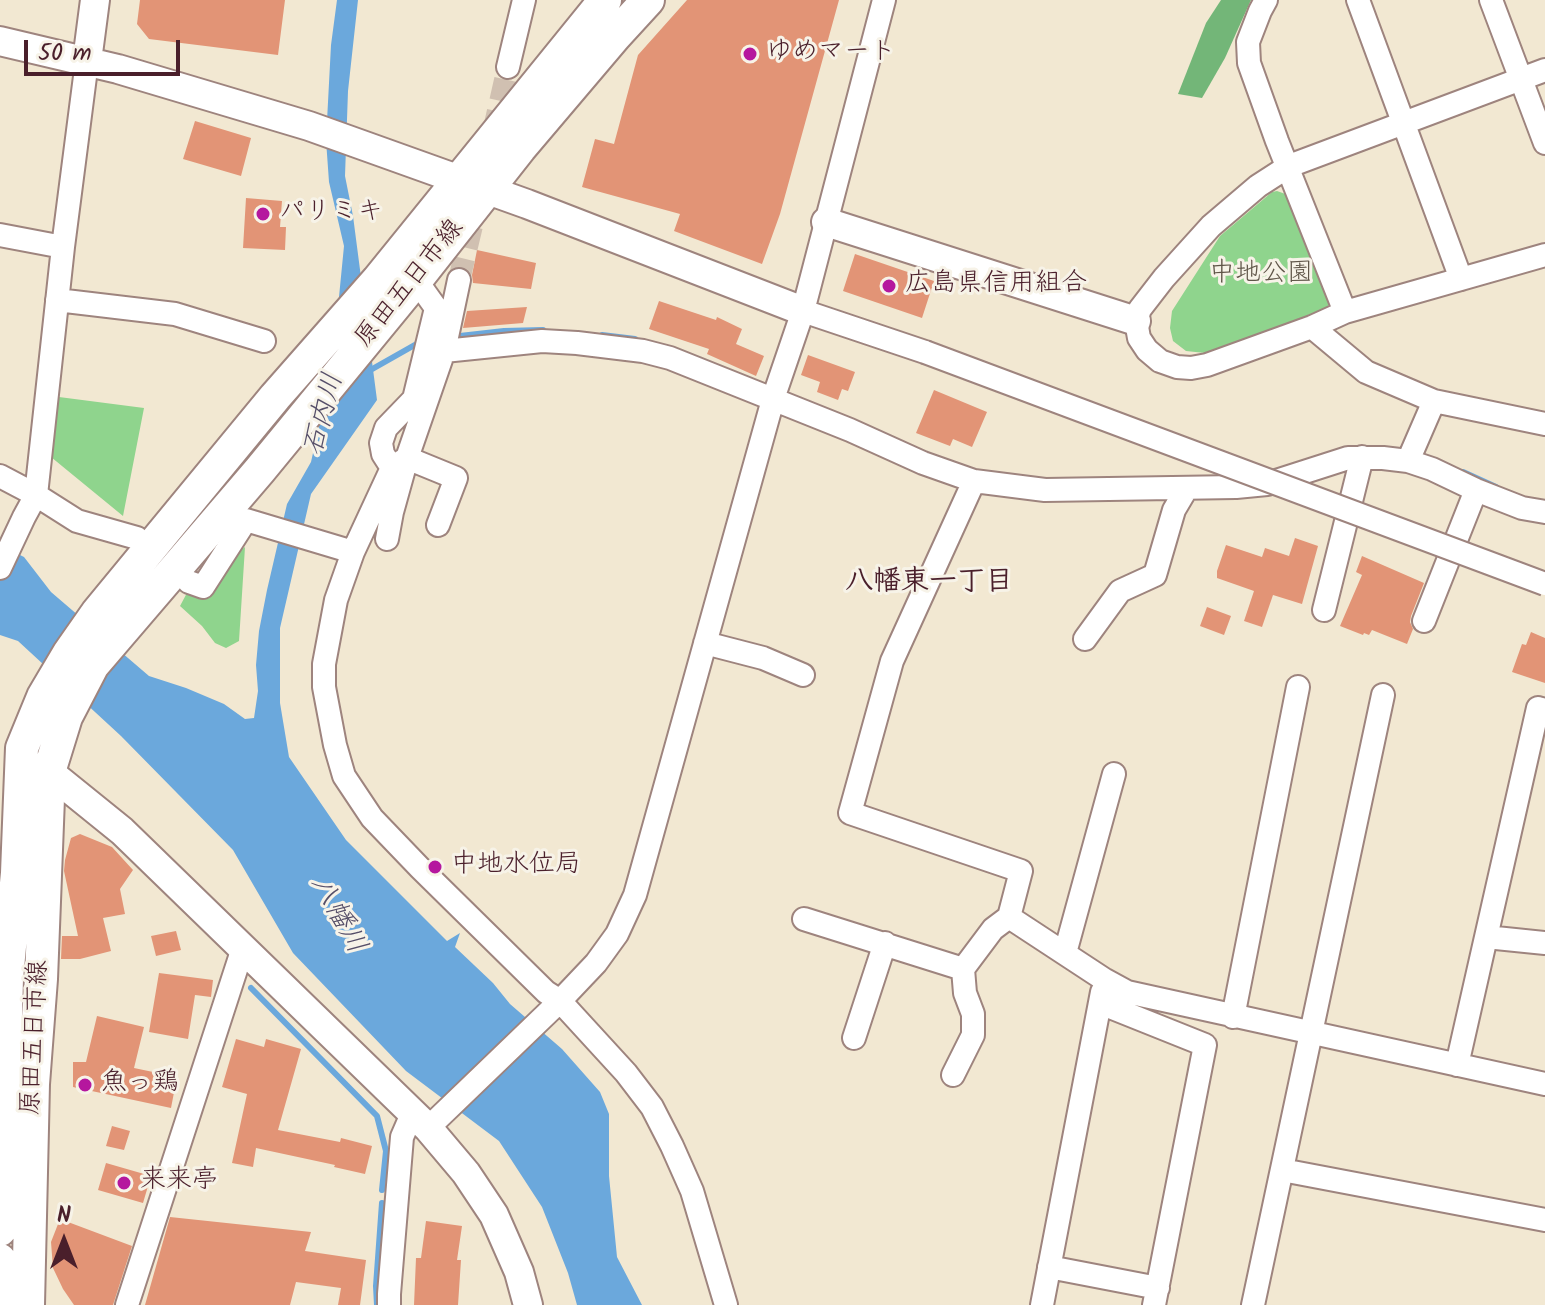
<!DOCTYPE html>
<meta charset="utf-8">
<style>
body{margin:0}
#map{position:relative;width:1545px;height:1305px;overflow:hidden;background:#f2e8d2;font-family:Kalam,sans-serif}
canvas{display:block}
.north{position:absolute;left:24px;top:1201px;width:80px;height:80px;-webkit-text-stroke:6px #f7f3e8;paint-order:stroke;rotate:0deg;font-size:22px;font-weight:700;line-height:32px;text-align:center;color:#4a1f2b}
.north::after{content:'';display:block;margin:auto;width:28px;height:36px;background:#4a1f2b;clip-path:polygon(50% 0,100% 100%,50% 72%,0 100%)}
.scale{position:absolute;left:24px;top:40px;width:156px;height:36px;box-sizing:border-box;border:4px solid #4a1f2b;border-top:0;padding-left:10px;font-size:24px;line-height:28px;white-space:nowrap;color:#4a1f2b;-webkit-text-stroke:6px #f7f3e8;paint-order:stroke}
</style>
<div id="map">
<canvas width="1545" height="1305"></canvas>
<div class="north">N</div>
<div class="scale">50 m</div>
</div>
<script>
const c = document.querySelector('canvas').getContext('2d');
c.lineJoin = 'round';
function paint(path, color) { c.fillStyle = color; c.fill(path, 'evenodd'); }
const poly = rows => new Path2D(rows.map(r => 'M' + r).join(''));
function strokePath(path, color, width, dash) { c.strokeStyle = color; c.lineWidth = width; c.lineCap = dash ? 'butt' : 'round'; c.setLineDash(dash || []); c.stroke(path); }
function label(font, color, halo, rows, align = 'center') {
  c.font = font + ' Kalam,"Klee One",sans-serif'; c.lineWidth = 6; c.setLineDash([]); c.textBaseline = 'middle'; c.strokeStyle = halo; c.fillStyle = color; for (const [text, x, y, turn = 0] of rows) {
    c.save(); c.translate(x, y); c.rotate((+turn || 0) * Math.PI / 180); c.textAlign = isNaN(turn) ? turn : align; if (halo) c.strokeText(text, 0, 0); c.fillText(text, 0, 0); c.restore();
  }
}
paint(poly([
 [1277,191,1291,196,1329,294,1329,305,1322,311,1292,325,1205,353,1186,351,1173,341,1170,328,1172,311,1220,236,1272,192],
 [59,397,144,408,123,516,51,457],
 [245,547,239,641,226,648,215,643,202,626,180,606,188,591,210,596,233,556]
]), '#8fd48d');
paint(poly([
 [1221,0,1251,0,1225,58,1202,98,1178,94,1206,23]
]), '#73b678');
paint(poly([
 [337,0,358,0,348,91,345,176,353,216,377,400,311,494,280,628,280,703,289,757,346,840,447,941,460,933,455,947,493,983,510,1004,562,1049,600,1092,609,1114,609,1176,617,1257,642,1305,577,1305,568,1273,542,1207,499,1141,406,1071,293,953,233,850,121,736,18,641,0,635,0,545,24,557,51,592,149,676,186,688,224,704,245,719,254,718,258,691,256,665,259,631,267,590,287,504,311,462,332,368,344,246,329,182,326,140,331,45]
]), '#6ba8dc');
strokePath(poly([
 [602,335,635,339],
 [451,337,504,331,543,330],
 [367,372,420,342],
 [1463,472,1496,487],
 [251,988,377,1116,386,1151,382,1190],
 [377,1305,376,1286,382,1203]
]), '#6ba8dc', 6);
paint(poly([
 [140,0,285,0,278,55,149,39,137,24],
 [687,0,839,0,780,214,762,264,674,231,680,214,582,187,595,139,614,144,638,55],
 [195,121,251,138,241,176,183,159],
 [246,198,282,201,280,227,286,227,285,250,243,248],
 [477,250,536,263,531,289,473,283,472,275],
 [855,254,934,281,922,318,843,291],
 [659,301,716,320,717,317,742,329,736,344,764,356,756,376,707,354,709,349,649,329],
 [527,307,523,323,463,328,467,311],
 [808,355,855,372,848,391,842,389,838,400,817,392,820,382,801,375],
 [934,390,987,412,972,447,953,439,950,446,916,433],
 [1295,538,1318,546,1302,604,1273,595,1262,627,1244,621,1254,591,1217,578,1217,571,1226,545,1262,557,1265,548,1289,556],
 [1362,556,1424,583,1411,616,1410,622,1413,629,1407,644,1372,630,1369,635,1364,633,1363,635,1340,626,1362,575,1356,572],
 [1207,607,1231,616,1224,635,1200,626],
 [1531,632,1545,638,1545,683,1512,672,1522,644,1526,645],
 [80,834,112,847,133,870,120,889,125,914,103,918,111,951,80,959,61,959,62,936,78,936,64,871,65,860,71,838],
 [176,931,181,950,156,956,151,936],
 [159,973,213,980,211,997,195,995,188,1039,149,1032],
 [97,1016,144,1027,134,1068,177,1077,171,1108,73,1087,73,1062,86,1062],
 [236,1039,264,1047,266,1039,301,1049,278,1130,340,1142,341,1138,372,1146,365,1174,334,1167,335,1165,256,1148,253,1167,232,1163,247,1094,222,1087],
 [112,1126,130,1131,124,1150,106,1146],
 [106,1163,151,1176,143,1203,98,1190],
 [170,1217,311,1232,305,1251,366,1260,360,1305,338,1305,341,1288,296,1282,290,1305,145,1305],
 [60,1219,132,1246,113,1305,74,1305,63,1289,53,1268,51,1242],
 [426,1221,462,1226,457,1260,461,1260,458,1305,414,1305,416,1258,421,1258]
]), '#e29476');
strokePath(poly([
 [493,133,508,67],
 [459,280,475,213]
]), '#d0c0b1', 22, [22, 11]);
const minor = poly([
 [1266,0,1260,11,1248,42,1249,63,1277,141,1345,312],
 [1358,0,1461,279],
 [1491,0,1545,143],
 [508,67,524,0],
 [1545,70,1289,166,1258,186,1211,226,1164,278,1140,309,1136,321,1139,338,1147,350,1160,361,1177,367,1191,368,1207,365,1312,327,1345,312,1545,255],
 [0,235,63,247],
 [459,280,444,351,407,458,392,468,353,552,336,600,324,664,324,687,335,745,344,776,372,818,420,868,546,992,560,1001,626,1073,652,1107,672,1146,692,1191,726,1305],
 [57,300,175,314,264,341],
 [803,311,925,352],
 [1312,327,1366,372,1434,401,1545,424],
 [444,351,542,341,577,343,643,351,670,358,850,430,923,463,974,481,1045,490,1236,487,1267,484,1348,458,1383,458,1408,461,1432,469,1476,490,1522,508,1545,512],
 [1408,461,1434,401],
 [392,468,383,454,381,443,386,428,414,399,436,308,416,280],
 [0,476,36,495,77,521,137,538],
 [387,539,392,512,407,458,456,478,438,525],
 [0,568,24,517,36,495,63,247,87,61],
 [189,582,203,587,246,520,353,552],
 [1324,610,1362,457],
 [1424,621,1476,490],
 [1085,639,1120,591,1155,575,1174,510,1187,488],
 [705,643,763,658,803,675],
 [1009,917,1105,980,1127,992,1545,1084],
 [804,919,963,969,993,929,1009,917,1021,871,850,813,892,661,974,481],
 [1486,937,1545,943],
 [1065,953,1114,774],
 [1100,1003,1205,1045,1154,1305],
 [1233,1017,1298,687],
 [854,1038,885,943],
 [1457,1065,1538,708,1545,710],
 [953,1075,973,1035,973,1014,965,993,963,969],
 [428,1128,560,1001,596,963,617,934,635,895,774,396,803,311,884,0],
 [1282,1170,1545,1220],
 [1049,1267,1158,1288],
 [127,1305,243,948],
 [389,1305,389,1294,402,1137,412,1114],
 [1042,1305,1102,992],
 [1253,1305,1383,695]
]);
const tertiary = poly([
 [0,41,118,69,309,126,527,204,803,311],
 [87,61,95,0],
 [826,222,1136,321],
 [49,772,122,831,428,1128,466,1173,494,1215,519,1272,528,1305]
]);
const secondary = poly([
 [0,1230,7,978,17,873,22,748,43,697,69,653,97,613,275,397,378,280,605,0],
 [0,1260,1,1305],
 [28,1305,33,1084,41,979,49,772,66,717,93,665,260,470,416,280,520,148,615,36,648,0]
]);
strokePath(minor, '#9e847e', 26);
strokePath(tertiary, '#9e847e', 32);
strokePath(secondary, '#9e847e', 36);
strokePath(minor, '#fff', 22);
strokePath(tertiary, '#fff', 28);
strokePath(secondary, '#fff', 32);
const minorBridge = poly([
 [925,352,1545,584]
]);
strokePath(minorBridge, '#9e847e', 26, []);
strokePath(minorBridge, '#fff', 22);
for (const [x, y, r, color] of [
 [750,54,8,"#b5179e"],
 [263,214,8,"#b5179e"],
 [889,286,8,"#b5179e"],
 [435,867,8,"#b5179e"],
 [85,1085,8,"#b5179e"],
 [124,1183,8,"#b5179e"]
]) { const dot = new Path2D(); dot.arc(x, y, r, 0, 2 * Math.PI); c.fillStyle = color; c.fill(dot); strokePath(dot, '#f7f3e8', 3); }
label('26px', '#4a1f2b', '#f7f3e8', [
 ["ゆめマート",766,54],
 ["パリミキ",279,214],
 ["広島県信用組合",905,286],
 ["中地水位局",451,867],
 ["魚っ鶏",101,1085],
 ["来来亭",140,1183]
], 'left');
label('26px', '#5f5548', '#f7f3e8', [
 ["中地公園",1261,276]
]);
label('26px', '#4a1f2b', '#f7f3e8', [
 ["原田五日市線",411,285,-51],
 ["原田五日市線",37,1038,-87]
]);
label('italic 28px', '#564f69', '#f7f3e8', [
 ["石内川",326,415,-75],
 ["八幡川",336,916,61]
]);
label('bold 28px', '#4a1f2b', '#f7f3e8', [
 ["八幡東一丁目",929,584]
]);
</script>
